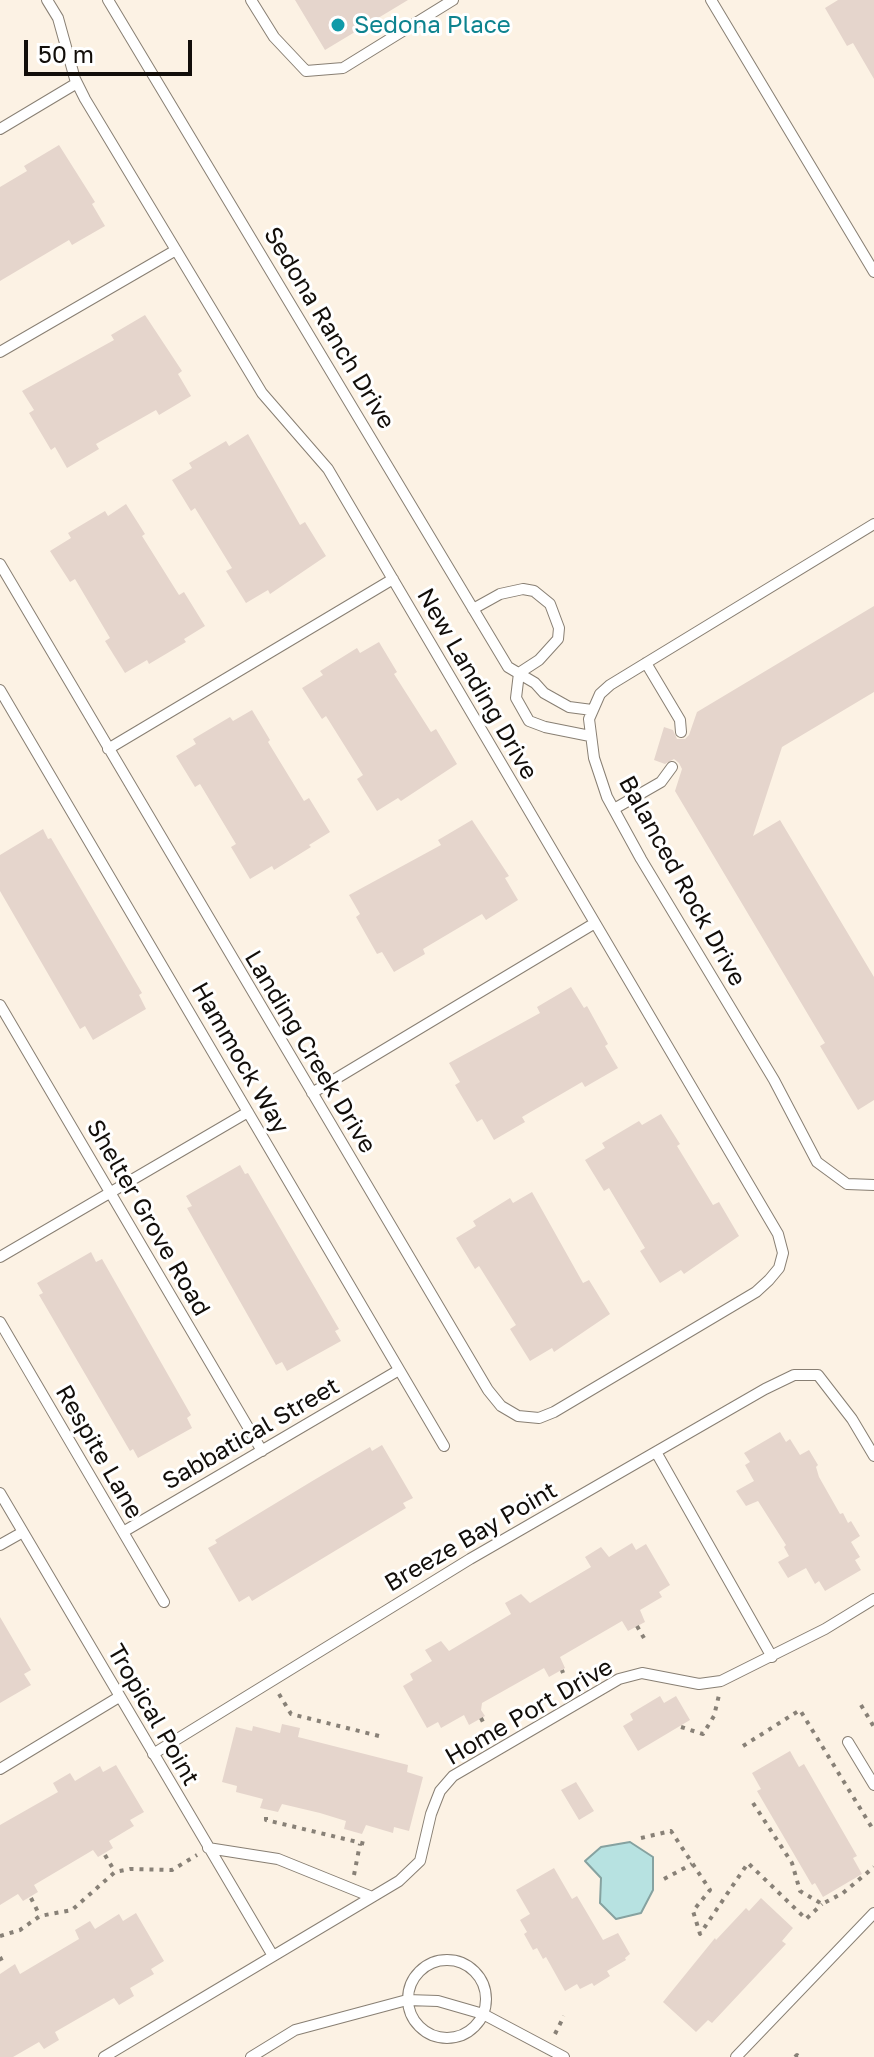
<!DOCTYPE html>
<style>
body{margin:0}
#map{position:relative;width:874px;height:2057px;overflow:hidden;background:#fcf2e4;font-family:"Golos Text",sans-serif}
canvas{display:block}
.scale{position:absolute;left:24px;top:40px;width:168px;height:36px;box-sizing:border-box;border:4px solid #120e0a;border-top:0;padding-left:10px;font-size:24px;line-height:28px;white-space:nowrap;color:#120e0a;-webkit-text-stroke:6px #fff;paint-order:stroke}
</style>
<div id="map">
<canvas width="874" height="2057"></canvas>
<div class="scale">50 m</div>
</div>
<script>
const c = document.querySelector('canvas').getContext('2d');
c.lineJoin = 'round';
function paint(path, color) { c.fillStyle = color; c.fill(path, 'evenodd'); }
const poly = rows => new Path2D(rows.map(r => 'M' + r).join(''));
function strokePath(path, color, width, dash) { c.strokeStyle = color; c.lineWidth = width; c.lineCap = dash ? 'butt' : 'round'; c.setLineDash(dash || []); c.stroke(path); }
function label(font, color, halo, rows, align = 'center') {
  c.font = font + ' "Golos Text",sans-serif'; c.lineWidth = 6; c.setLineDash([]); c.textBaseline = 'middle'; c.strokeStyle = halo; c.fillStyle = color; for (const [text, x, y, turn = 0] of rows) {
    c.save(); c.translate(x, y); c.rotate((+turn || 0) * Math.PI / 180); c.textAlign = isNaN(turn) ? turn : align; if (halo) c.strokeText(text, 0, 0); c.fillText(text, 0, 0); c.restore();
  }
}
const water = poly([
 [630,1842,653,1857,653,1890,641,1913,616,1919,600,1903,601,1878,585,1861,601,1847,630,1842]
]);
paint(water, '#b7e2e1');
strokePath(water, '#86a2a0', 2);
paint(poly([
 [295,0,408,0,325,50],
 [838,0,874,0,874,79,853,43,847,46,825,8],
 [59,145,95,202,92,204,105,226,72,245,69,240,0,281,0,187,27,171,24,166],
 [145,315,182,371,178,374,191,396,159,415,156,410,96,444,99,449,67,468,55,447,51,450,29,413,34,410,22,391,114,340,111,335],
 [248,434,300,525,305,522,326,556,270,594,268,590,246,603,226,571,232,568,195,508,191,511,172,480,192,468,189,463,226,441,229,446],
 [126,504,145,534,142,536,179,595,184,592,205,626,184,639,186,642,149,664,147,660,125,673,105,641,110,638,75,579,70,582,50,551,71,538,68,533,105,511,108,516],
 [874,606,874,692,782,747,753,836,780,820,874,977,874,1100,858,1110,820,1046,825,1043,675,791,682,769,679,763,674,759,665,764,654,760,664,727,673,730,677,739,685,739,689,735,697,712],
 [379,642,397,672,394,674,431,732,436,729,457,764,401,801,398,798,377,811,357,779,363,775,326,716,322,719,302,688,323,675,320,671,357,648,360,653],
 [252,710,270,740,268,742,304,801,309,798,330,832,309,845,311,847,274,870,272,866,250,879,231,847,236,844,200,784,195,787,176,756,196,744,193,739,230,717,233,721],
 [472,820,509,876,505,878,518,900,486,920,482,914,423,949,425,954,394,972,382,952,377,954,356,917,360,914,349,895,441,845,438,840],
 [43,829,48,839,51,838,142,993,139,995,146,1009,93,1040,85,1026,80,1029,0,891,0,855],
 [571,987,584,1008,587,1006,608,1044,605,1046,618,1068,585,1087,582,1082,522,1117,525,1122,494,1140,482,1119,477,1122,455,1085,460,1082,449,1063,540,1013,537,1007],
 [661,1114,680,1144,677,1146,713,1205,719,1202,739,1236,684,1274,681,1270,660,1283,640,1251,645,1248,609,1188,604,1191,585,1160,605,1148,602,1143,639,1121,642,1125],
 [240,1165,245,1174,248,1173,339,1329,335,1331,341,1341,287,1371,282,1362,276,1365,187,1208,192,1206,186,1196],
 [532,1192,583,1283,589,1280,610,1314,554,1352,552,1348,530,1361,510,1329,516,1325,479,1266,475,1269,456,1238,476,1226,473,1221,510,1198,513,1203],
 [91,1252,96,1262,102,1259,191,1415,187,1418,192,1428,138,1458,133,1449,130,1451,39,1295,43,1293,37,1283],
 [780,1432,786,1442,790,1439,800,1455,809,1450,818,1465,816,1467,819,1477,840,1514,843,1513,848,1523,851,1521,860,1536,851,1542,860,1557,855,1560,861,1570,825,1591,819,1581,815,1584,806,1568,788,1578,778,1562,789,1556,784,1547,786,1545,758,1501,746,1506,736,1491,754,1481,745,1465,750,1462,744,1453],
 [382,1445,413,1498,403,1503,406,1508,252,1601,249,1596,239,1602,208,1548,217,1543,215,1540,314,1480,370,1447,372,1451],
 [632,1543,636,1550,646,1544,670,1585,659,1592,662,1597,640,1610,645,1622,628,1631,622,1621,560,1657,565,1668,549,1677,544,1668,482,1703,481,1710,485,1716,469,1725,464,1715,441,1728,438,1722,427,1728,403,1686,413,1680,410,1674,432,1661,425,1650,441,1641,449,1651,511,1614,505,1603,521,1594,530,1603,591,1567,585,1557,601,1547,609,1557],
 [0,1617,31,1670,24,1674,31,1685,0,1703],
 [660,1696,664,1703,676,1696,690,1720,638,1751,623,1726,633,1720,630,1714],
 [282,1724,300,1728,298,1737,408,1765,407,1772,423,1777,409,1831,394,1827,393,1833,366,1825,362,1834,344,1829,346,1821,320,1813,282,1804,278,1812,260,1808,263,1799,236,1792,237,1786,222,1782,236,1727,252,1731,253,1726,280,1733],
 [790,1751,799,1767,804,1764,857,1856,853,1858,862,1874,823,1897,815,1883,812,1885,757,1791,761,1789,752,1773],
 [116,1765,144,1812,130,1820,134,1826,109,1841,113,1848,98,1857,93,1850,34,1885,38,1892,23,1901,18,1894,0,1905,0,1825,58,1792,53,1783,70,1773,75,1781,100,1766,103,1772],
 [576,1782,594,1811,579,1820,561,1790],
 [554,1868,572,1899,577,1896,603,1940,618,1933,630,1954,625,1958,626,1960,607,1971,610,1976,594,1986,592,1983,580,1989,577,1984,565,1991,546,1957,543,1959,537,1948,533,1950,524,1934,527,1932,520,1920,530,1914,516,1890],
 [761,1898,793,1928,782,1941,786,1944,712,2023,708,2020,696,2032,663,2002,715,1938,716,1940,746,1908,749,1911],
 [136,1913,164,1961,151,1969,154,1974,130,1988,134,1996,119,2005,114,1998,55,2032,59,2040,44,2049,39,2042,13,2057,0,2057,0,1974,15,1964,20,1974,79,1939,75,1930,90,1921,95,1929,119,1914,123,1921]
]), '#e5d5cc');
const service = poly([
 [108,0,508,667,535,683,544,693,569,707,592,710],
 [251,0,274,37,306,71,343,68,453,0],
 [711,0,874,272],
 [0,129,77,83],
 [0,352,176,250],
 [874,524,610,685,600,694,589,719,594,758,607,797,641,859,774,1080,817,1162,847,1184,874,1185],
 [0,564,488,1390,501,1406,518,1416,539,1418,554,1412,756,1292,769,1280,779,1268,783,1253,778,1234,328,469,262,393,85,99,75,79,58,18,47,0],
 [473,609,500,594,523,589,534,591,550,604,559,628,558,639,539,660,519,673],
 [646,663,680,720,681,732],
 [519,673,516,698,529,721,545,727,590,736],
 [0,690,444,1446],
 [108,749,393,579],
 [614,809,661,782,672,767],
 [0,1005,262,1451],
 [312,1093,595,923],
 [0,1257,248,1112],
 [0,1322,164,1602],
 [656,1452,772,1657],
 [0,1493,273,1956],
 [123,1532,399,1370],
 [0,1545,23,1532],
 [848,1742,874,1785],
 [153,1754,470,1559,765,1389,794,1375,818,1375,852,1419,874,1456],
 [0,1769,119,1697],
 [208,1848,278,1859,372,1897],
 '408 1999a39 39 0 1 1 78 0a39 39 0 1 1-78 0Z',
 [104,2057,399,1881,420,1861,431,1814,440,1791,453,1776,619,1679,642,1673,699,1684,721,1681,825,1629,874,1599],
 [251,2057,295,2030,407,2000,438,2001,483,2014,564,2057],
 [736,2057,874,1913]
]);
strokePath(service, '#887f73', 12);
strokePath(poly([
 [637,1626,644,1638],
 [562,1670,563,1673],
 [279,1694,291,1714,379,1736],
 [861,1705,874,1727],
 [481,1718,483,1722],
 [681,1727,703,1734,714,1716,719,1695],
 [743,1746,800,1710,874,1831],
 [753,1803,792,1863,800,1891,822,1904,843,1893,874,1867],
 [266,1817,266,1820,370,1845],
 [641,1838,671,1831,710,1890,693,1911,700,1934,748,1863,806,1919,822,1904],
 [105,1855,115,1872],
 [354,1875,360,1844],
 [664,1879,692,1864],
 [31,1898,40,1916],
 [0,1936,20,1930,40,1916,72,1910,115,1872,130,1869,172,1870,197,1855],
 [0,1957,3,1963],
 [555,2034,564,2016],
 [795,2057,797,2055,799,2057]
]), '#888177', 4, [4, 6]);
strokePath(service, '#fff', 10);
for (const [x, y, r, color] of [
 [338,25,8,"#0f9aa8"]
]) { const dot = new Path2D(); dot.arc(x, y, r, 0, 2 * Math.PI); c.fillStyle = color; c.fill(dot); strokePath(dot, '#fff', 3); }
label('24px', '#0d838f', '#fff', [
 ["Sedona Place",354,25]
], 'left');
label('24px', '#120e0a', '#fff', [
 ["Sedona Ranch Drive",329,328,59],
 ["New Landing Drive",477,684,60],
 ["Balanced Rock Drive",682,881,61],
 ["Landing Creek Drive",310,1052,59],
 ["Hammock Way",240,1058,60],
 ["Shelter Grove Road",148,1218,60],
 ["Sabbatical Street",251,1434,-30],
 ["Respite Lane",99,1452,60],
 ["Breeze Bay Point",471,1537,-30],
 ["Home Port Drive",529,1712,-30],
 ["Tropical Point",153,1715,60]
]);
</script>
